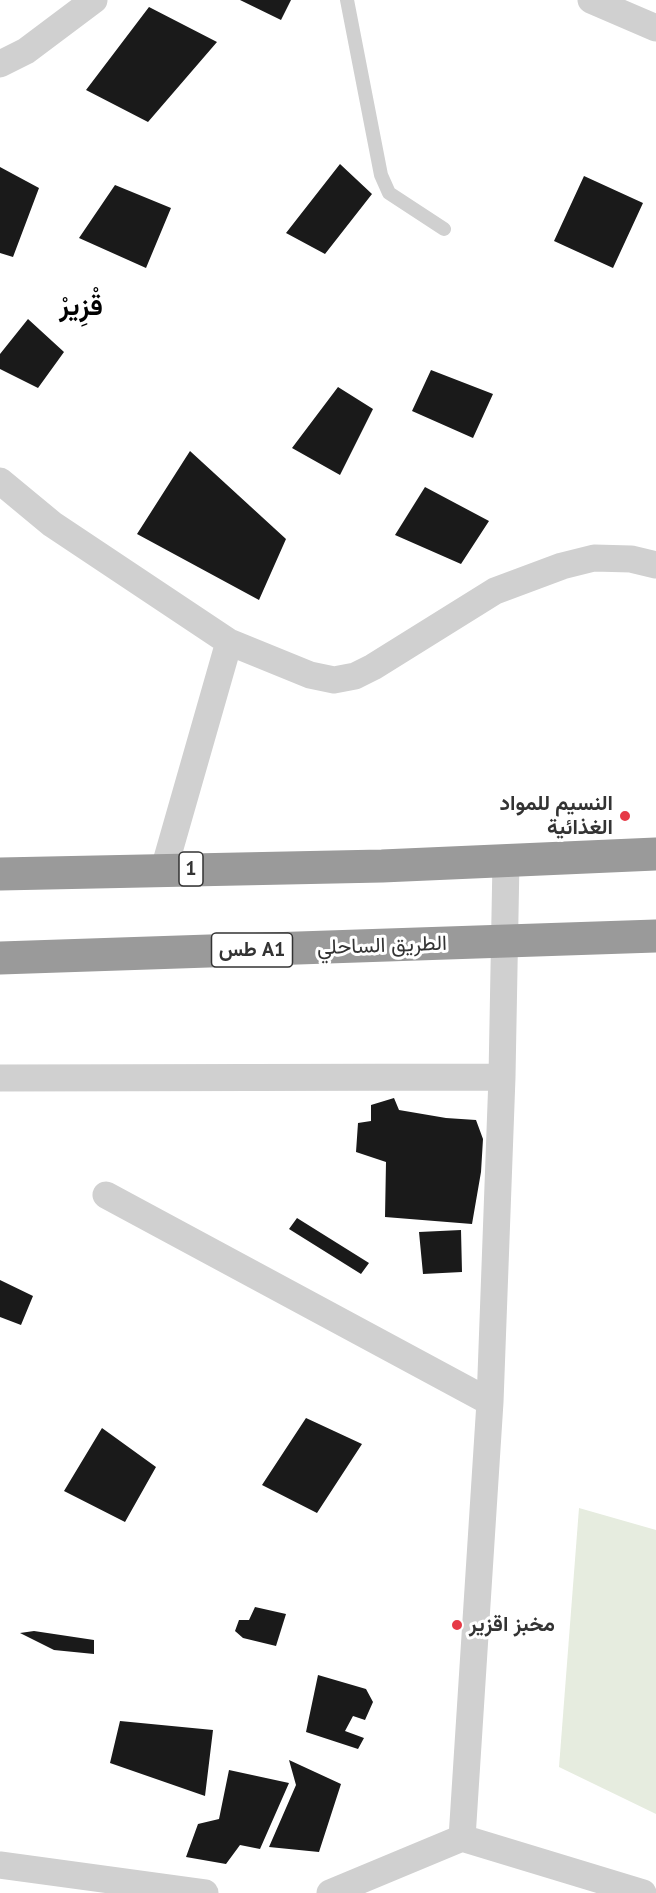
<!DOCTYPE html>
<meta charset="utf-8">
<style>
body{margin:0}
canvas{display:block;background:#fff}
</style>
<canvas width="656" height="1893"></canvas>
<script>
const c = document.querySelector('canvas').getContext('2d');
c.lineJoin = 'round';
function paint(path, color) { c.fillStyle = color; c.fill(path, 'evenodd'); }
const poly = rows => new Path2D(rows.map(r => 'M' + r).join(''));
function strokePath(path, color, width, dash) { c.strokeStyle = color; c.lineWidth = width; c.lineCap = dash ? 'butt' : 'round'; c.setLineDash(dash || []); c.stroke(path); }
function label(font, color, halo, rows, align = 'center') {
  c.font = font + ' "PT Sans",Vazirmatn,sans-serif'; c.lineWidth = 6; c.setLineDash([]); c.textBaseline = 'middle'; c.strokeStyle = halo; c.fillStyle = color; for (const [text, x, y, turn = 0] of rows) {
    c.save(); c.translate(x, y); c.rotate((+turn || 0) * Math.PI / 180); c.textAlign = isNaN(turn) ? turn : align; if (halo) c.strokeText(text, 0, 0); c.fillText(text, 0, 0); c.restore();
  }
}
paint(poly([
 [579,1508,656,1530,656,1814,559,1767]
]), '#e6ecdf');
paint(poly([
 [240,0,291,0,281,20],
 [149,7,217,42,148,122,86,90],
 [340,164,372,194,325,254,286,233],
 [0,167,39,188,13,257,0,253],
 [584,176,643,203,613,268,554,241],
 [115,185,171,208,146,268,79,238],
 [28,319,64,352,38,388,0,369,0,354],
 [431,370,493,394,473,438,412,411],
 [338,387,373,409,340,475,292,448],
 [190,451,286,539,259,600,137,534],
 [425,487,489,521,461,564,395,535],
 [394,1098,399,1110,446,1118,476,1120,483,1139,481,1172,472,1224,385,1217,386,1162,356,1152,358,1123,371,1121,371,1105],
 [297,1218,369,1263,361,1274,289,1229],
 [461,1230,462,1272,423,1274,419,1232],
 [0,1280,33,1296,21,1325,0,1317],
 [306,1418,362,1444,317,1513,262,1485],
 [102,1428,156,1467,125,1522,64,1491],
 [255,1607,286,1614,276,1646,243,1638,235,1631,239,1620,249,1620],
 [34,1631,94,1640,94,1654,54,1650,20,1633],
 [318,1675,366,1689,373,1702,365,1720,353,1716,345,1731,364,1738,358,1749,306,1732],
 [120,1721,213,1730,205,1796,110,1763],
 [289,1760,341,1784,319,1852,269,1847,296,1785],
 [229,1770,289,1783,260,1849,240,1845,226,1864,186,1857,198,1824,219,1819]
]), '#1a1a1a');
strokePath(poly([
 [347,0,381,175,389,193,444,229]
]), '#d0d0d0', 14);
strokePath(poly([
 [591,0,656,28],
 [0,64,26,51,94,0],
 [0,481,52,524,229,642,310,675,334,680,355,676,373,667,495,591,562,566,594,558,631,559,656,565],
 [164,869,229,642],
 [0,1078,502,1077],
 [106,1195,490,1402],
 [462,1838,490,1402,502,1077,506,861],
 [0,1865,205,1893],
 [330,1893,462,1838,643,1893]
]), '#d0d0d0', 27);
strokePath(poly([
 [0,874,382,866,656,854],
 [0,958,656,936]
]), '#9a9a9a', 33);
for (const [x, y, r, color] of [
 [625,816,6,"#e63946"],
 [457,1625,6,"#e63946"]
]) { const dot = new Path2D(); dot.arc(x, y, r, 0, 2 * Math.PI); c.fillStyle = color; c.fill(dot); strokePath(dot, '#fff', 2); }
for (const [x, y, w] of [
 [191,869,24],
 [252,950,81]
]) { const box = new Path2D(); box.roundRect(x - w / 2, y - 17, w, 34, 4.5); c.fillStyle = '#fff'; c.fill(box); strokePath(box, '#333', 1.5); }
label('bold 20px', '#333', null, [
 ["1",191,869],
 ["طس A1",252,950]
]);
label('bold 21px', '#333', '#fff', [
 ["النسيم للمواد",613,804],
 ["الغذائية",613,828],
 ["مخبز اقزير",469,1625,"left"]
], 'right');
label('21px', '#333', '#fff', [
 ["الطريق الساحلي",382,946,-2]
]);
label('bold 27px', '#000', '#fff', [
 ["قْزِيرْ",81,307]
]);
</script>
